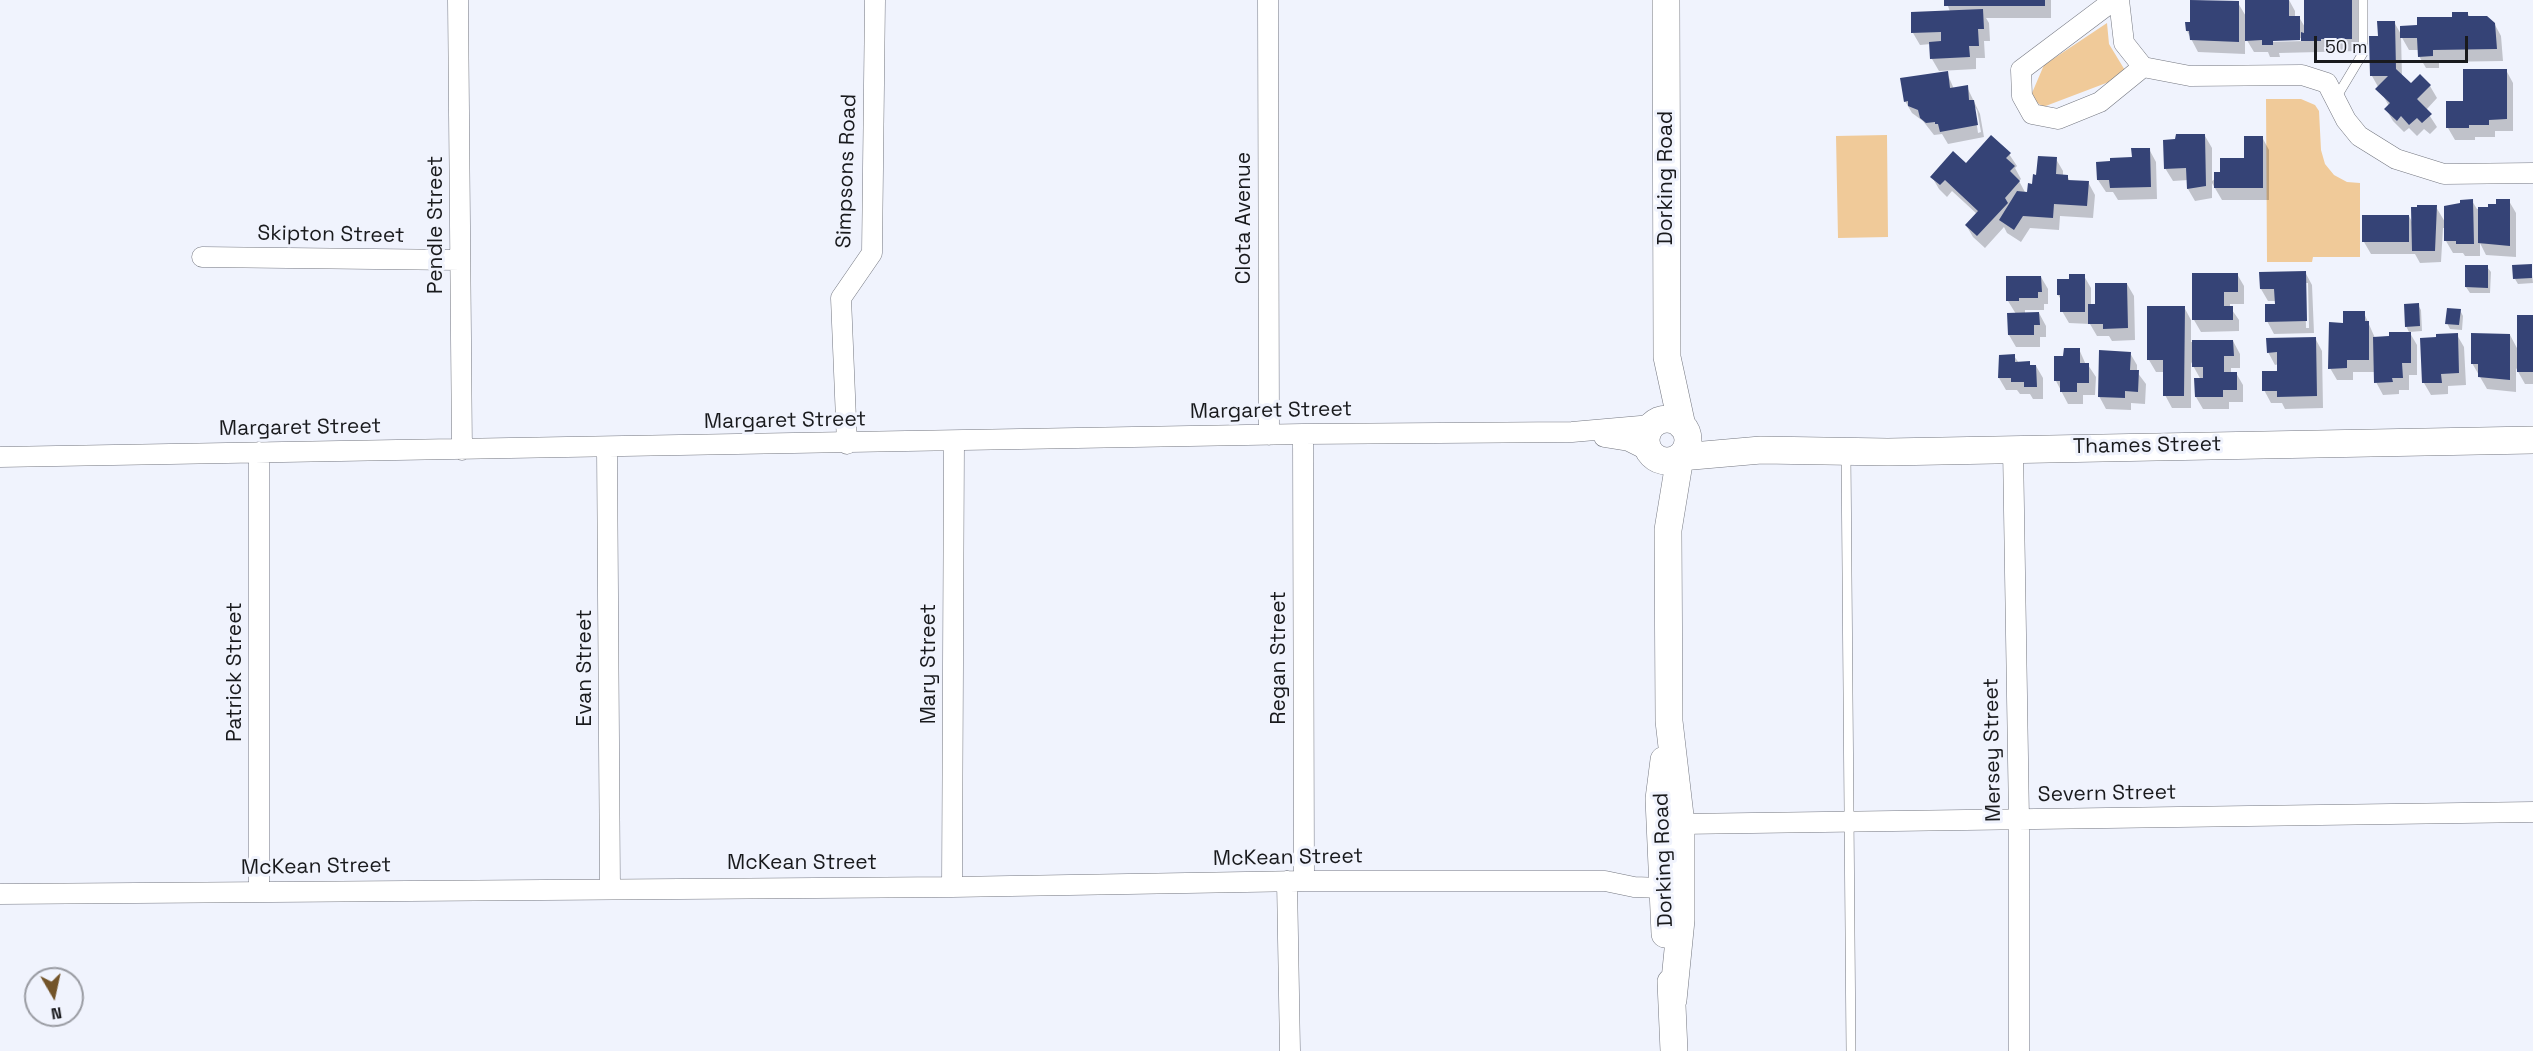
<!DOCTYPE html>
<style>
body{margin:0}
#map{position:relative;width:2533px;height:1051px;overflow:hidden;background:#f0f3fd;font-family:"Space Grotesk",sans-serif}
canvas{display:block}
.north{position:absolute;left:24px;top:967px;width:60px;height:60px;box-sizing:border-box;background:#f0f3fd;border:2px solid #9a9ca3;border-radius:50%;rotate:171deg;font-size:16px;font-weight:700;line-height:24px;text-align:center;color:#191a1d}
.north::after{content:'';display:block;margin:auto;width:21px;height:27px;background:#735429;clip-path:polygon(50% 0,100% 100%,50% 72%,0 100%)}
.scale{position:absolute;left:2314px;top:36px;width:154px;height:27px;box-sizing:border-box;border:3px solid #191a1d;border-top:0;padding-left:8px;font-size:18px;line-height:21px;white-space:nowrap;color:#191a1d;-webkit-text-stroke:4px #f0f3fd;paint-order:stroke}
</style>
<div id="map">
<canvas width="2533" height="1051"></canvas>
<div class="north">N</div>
<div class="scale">50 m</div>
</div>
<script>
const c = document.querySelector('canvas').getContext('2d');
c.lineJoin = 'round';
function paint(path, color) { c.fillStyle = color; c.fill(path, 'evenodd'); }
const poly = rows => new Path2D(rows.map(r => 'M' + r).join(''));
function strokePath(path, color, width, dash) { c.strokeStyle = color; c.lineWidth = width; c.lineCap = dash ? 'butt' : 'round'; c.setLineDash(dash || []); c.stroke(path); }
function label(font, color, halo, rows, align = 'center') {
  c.font = font + ' "Space Grotesk",sans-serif'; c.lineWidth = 6; c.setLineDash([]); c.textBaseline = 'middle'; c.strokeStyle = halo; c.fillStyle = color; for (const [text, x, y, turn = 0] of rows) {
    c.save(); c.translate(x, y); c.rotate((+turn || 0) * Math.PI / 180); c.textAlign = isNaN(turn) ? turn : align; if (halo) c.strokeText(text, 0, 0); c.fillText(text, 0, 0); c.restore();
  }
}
paint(poly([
 [2107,23,2109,44,2126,72,2122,77,2043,107,2035,101,2032,93,2044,65],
 [2266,99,2301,99,2315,105,2319,111,2321,150,2325,164,2334,175,2347,182,2360,183,2360,257,2313,257,2312,262,2267,262],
 [1887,135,1888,237,1838,238,1836,136]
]), '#f0ca99');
paint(poly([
 [1946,0,2051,0,2051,18,1986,18,1989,23,1990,41,1984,41,1985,58,1976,58,1976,69,1939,71,1932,59,1931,44,1920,45,1913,33,1950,12],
 [2191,0,2238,3,2247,18,2246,0,2289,0,2295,11,2295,17,2299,17,2306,29,2306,0,2359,0,2359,51,2279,53,2280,57,2270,57,2268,52,2254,52,2245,37,2245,54,2198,52,2187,31,2192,23],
 [2306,38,2306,41,2266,42,2266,39],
 [2467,13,2470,17,2494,23,2501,36,2503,61,2439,62,2439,68,2426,68,2419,56,2419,50,2409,50,2401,36,2402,77,2411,86,2420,76,2430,86,2437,98,2426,110,2437,127,2430,134,2424,129,2417,136,2409,128,2404,132,2393,121,2386,109,2389,106,2372,76,2380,37,2394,22,2402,36,2419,27],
 [2506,70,2513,83,2513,131,2495,131,2495,137,2475,137,2475,140,2455,140,2448,128,2464,102],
 [1947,73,1954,89,1967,87,1980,114,1984,137,1948,144,1942,134,1934,135,1923,121,1912,113,1905,101],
 [1974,106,1977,110,1981,132,1978,133],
 [2205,136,2212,148,2212,181,2245,159,2262,137,2269,150,2269,200,2222,200,2212,183,2212,198,2195,201,2188,189,2188,180,2173,181,2165,168],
 [2149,149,2156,162,2157,199,2118,200,2113,192,2106,192,2098,180,2111,163,2133,159],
 [2009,154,2017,166,2015,168,2021,179,2019,181,2026,194,2038,177,2056,159,2063,171,2063,176,2067,176,2070,181,2088,182,2095,195,2093,218,2060,216,2059,230,2030,228,2021,242,2007,233,2004,227,1985,248,1973,237,1966,225,1977,214,1952,191,1947,197,1939,189,1932,177,1966,165],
 [2472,201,2477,209,2490,209,2509,201,2516,213,2516,257,2486,255,2480,243,2480,256,2465,256,2463,253,2453,253,2446,241,2445,228,2443,228,2441,262,2420,263,2415,254,2371,254,2364,242,2409,216,2413,224,2436,207,2445,222],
 [2531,266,2533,283,2518,284,2515,279],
 [2487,267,2491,272,2490,293,2470,293,2466,287],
 [2305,272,2312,285,2314,333,2274,334,2267,321,2276,305,2276,301,2268,301,2261,289],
 [2305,283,2308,283,2309,328,2306,328],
 [2237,274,2244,286,2244,304,2230,304,2230,307,2239,320,2239,331,2201,332,2194,320],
 [2084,276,2091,288,2091,305,2097,305,2127,284,2134,296,2135,340,2112,341,2109,336,2097,336,2090,324,2069,323,2062,311,2062,301,2058,295,2071,281],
 [2041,277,2048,289,2048,304,2044,304,2044,310,2025,310,2025,314,2039,313,2046,326,2046,337,2040,337,2040,347,2016,347,2009,335,2008,315,2016,314,2008,301],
 [2418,305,2421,310,2422,331,2409,332,2406,326],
 [2184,307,2191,320,2191,342,2233,341,2240,354,2240,368,2231,368,2231,373,2236,373,2243,385,2243,402,2229,402,2229,409,2203,409,2196,397,2201,380,2191,362,2191,408,2172,408,2165,395,2165,372,2156,372,2149,360],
 [2460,310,2463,316,2462,330,2450,329,2447,323],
 [2364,313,2375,338,2410,333,2417,345,2417,375,2409,375,2409,390,2399,390,2399,394,2383,395,2376,382,2376,372,2353,372,2353,380,2337,380,2330,368,2345,324],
 [2533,316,2533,384,2525,384,2516,368,2516,392,2487,389,2472,363,2510,335,2518,350],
 [2457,335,2464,347,2466,385,2448,386,2448,394,2431,395,2424,383],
 [2315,338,2322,351,2323,408,2285,409,2282,403,2271,403,2264,390,2279,372,2279,364,2275,365,2268,352],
 [2079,349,2086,365,2088,365,2096,377,2095,395,2083,395,2083,404,2068,404,2056,381,2065,358],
 [2130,353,2137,365,2137,372,2146,384,2145,404,2131,403,2131,410,2106,409,2099,396],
 [2014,356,2019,363,2036,366,2043,378,2043,399,2033,399,2030,394,2020,394,2017,390,2006,390,1999,378]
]), '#0003');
paint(poly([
 [1944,0,2045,0,2045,6,1944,6],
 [2190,0,2239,1,2239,42,2190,40,2189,31,2186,31,2185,22,2190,22],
 [2245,0,2289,0,2289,16,2300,16,2300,40,2273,41,2273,45,2262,45,2262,40,2245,41],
 [2304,0,2352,0,2352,39,2321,39,2321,41,2301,41,2301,32,2304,33],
 [1983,9,1984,29,1978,29,1979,46,1969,46,1970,57,1930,59,1929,42,1941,41,1941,32,1911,33,1911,12],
 [2452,12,2468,12,2468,16,2487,16,2495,23,2497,49,2433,50,2433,56,2418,57,2417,38,2400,38,2400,26,2417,25,2417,17,2452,17],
 [2377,21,2395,21,2396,69,2411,83,2420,74,2431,85,2417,99,2432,114,2422,123,2417,118,2409,125,2401,116,2397,121,2384,109,2390,103,2375,89,2388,76,2370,76,2369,36,2378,36],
 [2463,69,2507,69,2507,119,2489,120,2489,125,2469,125,2469,128,2446,128,2446,101,2463,101],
 [1948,71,1950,88,1968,85,1969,100,1974,100,1978,125,1940,132,1938,124,1935,124,1935,122,1926,123,1920,118,1918,110,1908,106,1908,101,1904,102,1900,78],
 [2176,134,2205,134,2206,186,2187,189,2186,168,2164,169,2163,140,2175,139],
 [1991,135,2011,153,2006,158,2015,166,2010,171,2020,181,2005,198,2008,203,1977,236,1965,225,1978,211,1945,180,1940,185,1930,177,1953,151,1966,163],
 [2244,136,2263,136,2263,188,2214,188,2214,172,2220,172,2220,158,2244,158],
 [2131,148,2150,148,2151,187,2110,188,2109,180,2097,180,2096,162,2110,161,2110,158,2132,157],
 [2038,156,2057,157,2056,174,2068,175,2068,180,2089,181,2087,206,2054,204,2053,218,2023,216,2014,230,1999,220,2017,191,2027,192,2028,183,2032,184,2033,174,2036,175],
 [2473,199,2474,244,2456,244,2456,241,2444,241,2444,206,2460,203,2460,200],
 [2496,199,2510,199,2510,246,2478,243,2478,207,2488,207,2488,204,2496,204],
 [2417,205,2437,205,2435,251,2412,251,2411,207,2417,207],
 [2362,215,2409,215,2409,242,2362,242],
 [2532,264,2532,278,2513,279,2512,265],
 [2465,265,2488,265,2488,288,2465,287],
 [2306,271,2307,321,2265,322,2265,304,2275,304,2274,289,2260,289,2259,272],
 [2192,273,2238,273,2238,292,2224,292,2224,306,2233,306,2233,320,2192,320],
 [2069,274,2085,274,2085,312,2060,312,2060,295,2057,295,2057,279,2069,279],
 [2006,276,2041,276,2042,292,2038,292,2038,298,2019,298,2019,301,2006,301],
 [2095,283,2127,283,2128,328,2103,329,2103,324,2088,324,2088,304,2095,304],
 [2419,303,2420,326,2405,327,2404,304],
 [2147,306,2185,306,2184,396,2163,396,2163,360,2147,360],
 [2447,308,2461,309,2459,325,2445,324],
 [2343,311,2365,311,2365,321,2369,321,2369,360,2347,360,2347,368,2328,369,2329,322,2343,323],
 [2039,312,2040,325,2034,325,2034,335,2008,335,2007,313],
 [2517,315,2533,315,2533,372,2517,372],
 [2389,332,2411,332,2411,363,2402,363,2403,378,2392,378,2393,382,2374,383,2373,337,2389,336],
 [2458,333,2459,373,2441,374,2442,383,2422,383,2420,338,2436,337,2436,334],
 [2471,333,2510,334,2510,380,2478,377,2478,364,2471,364],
 [2316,337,2317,396,2277,397,2277,391,2262,391,2262,371,2277,371,2277,352,2267,353,2266,338],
 [2192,340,2233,340,2234,356,2224,356,2224,372,2237,372,2237,390,2223,390,2223,397,2195,397,2194,378,2203,378,2203,367,2192,367],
 [2064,348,2080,348,2080,363,2089,363,2089,383,2077,383,2077,392,2060,392,2060,381,2054,381,2054,356,2063,356],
 [2099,350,2131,352,2130,370,2139,370,2138,392,2125,391,2125,398,2098,397],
 [2015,354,2015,362,2030,361,2030,365,2036,365,2037,387,2024,387,2024,382,2011,382,2011,378,1998,378,1999,355]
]), '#354376');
const lane = poly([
 [2336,98,2363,53,2363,0],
 [1846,453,1851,1051]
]);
const street = poly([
 [458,0,462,450],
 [1268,0,1269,435],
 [2114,0,2021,70,2022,96,2032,114,2058,119,2100,102,2143,67],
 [2119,0,2124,43,2143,67,2190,76,2302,75,2327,83,2346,120,2359,136,2396,159,2444,174,2533,173],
 [202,257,460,260],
 [1303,434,1304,881],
 [1604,437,1629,441,1649,451],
 [847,444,841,298,872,253,875,0],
 [607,448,610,888],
 [2013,448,2019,820,2019,1051],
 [259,452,259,891],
 [0,457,1303,434,1572,432,1652,425],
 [1681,824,2533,812],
 [1287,881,1290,1051],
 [952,887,954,442],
 [0,894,952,887,1304,881,1605,881,1634,887,1662,888]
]);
const secondary = poly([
 [1666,0,1667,357,1682,426],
 '1646 440a21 21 0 1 1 42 0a21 21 0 1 1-42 0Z',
 [1681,457,1761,450,1888,452,2533,440],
 [1664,760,1659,799,1665,934],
 [1671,982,1674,1051],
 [1673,1000,1681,920,1681,824,1669,721,1668,530,1680,457]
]);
strokePath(lane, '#747780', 10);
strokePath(street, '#747780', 21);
strokePath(secondary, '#747780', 28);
strokePath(lane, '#fff', 9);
strokePath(street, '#fff', 20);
strokePath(secondary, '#fff', 27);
label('21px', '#191a1d', '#f0f3fd', [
 ["Simpsons Road",847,171,-88],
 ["Dorking Road",1666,178,-90],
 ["Clota Avenue",1244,218,-90],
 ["Pendle Street",436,225,-90],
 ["Skipton Street",331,235,1],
 ["Margaret Street",1271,411,-1],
 ["Margaret Street",785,421,-1],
 ["Margaret Street",300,428,-1],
 ["Thames Street",2147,446,-1],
 ["Regan Street",1279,658,-90],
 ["Mary Street",929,664,-90],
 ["Evan Street",585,668,-90],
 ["Patrick Street",235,672,-90],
 ["Mersey Street",1993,750,-91],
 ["Severn Street",2107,794,-1],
 ["McKean Street",1288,858,-1],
 ["Dorking Road",1664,860,-92],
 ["McKean Street",802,863],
 ["McKean Street",316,867,-1]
]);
</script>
